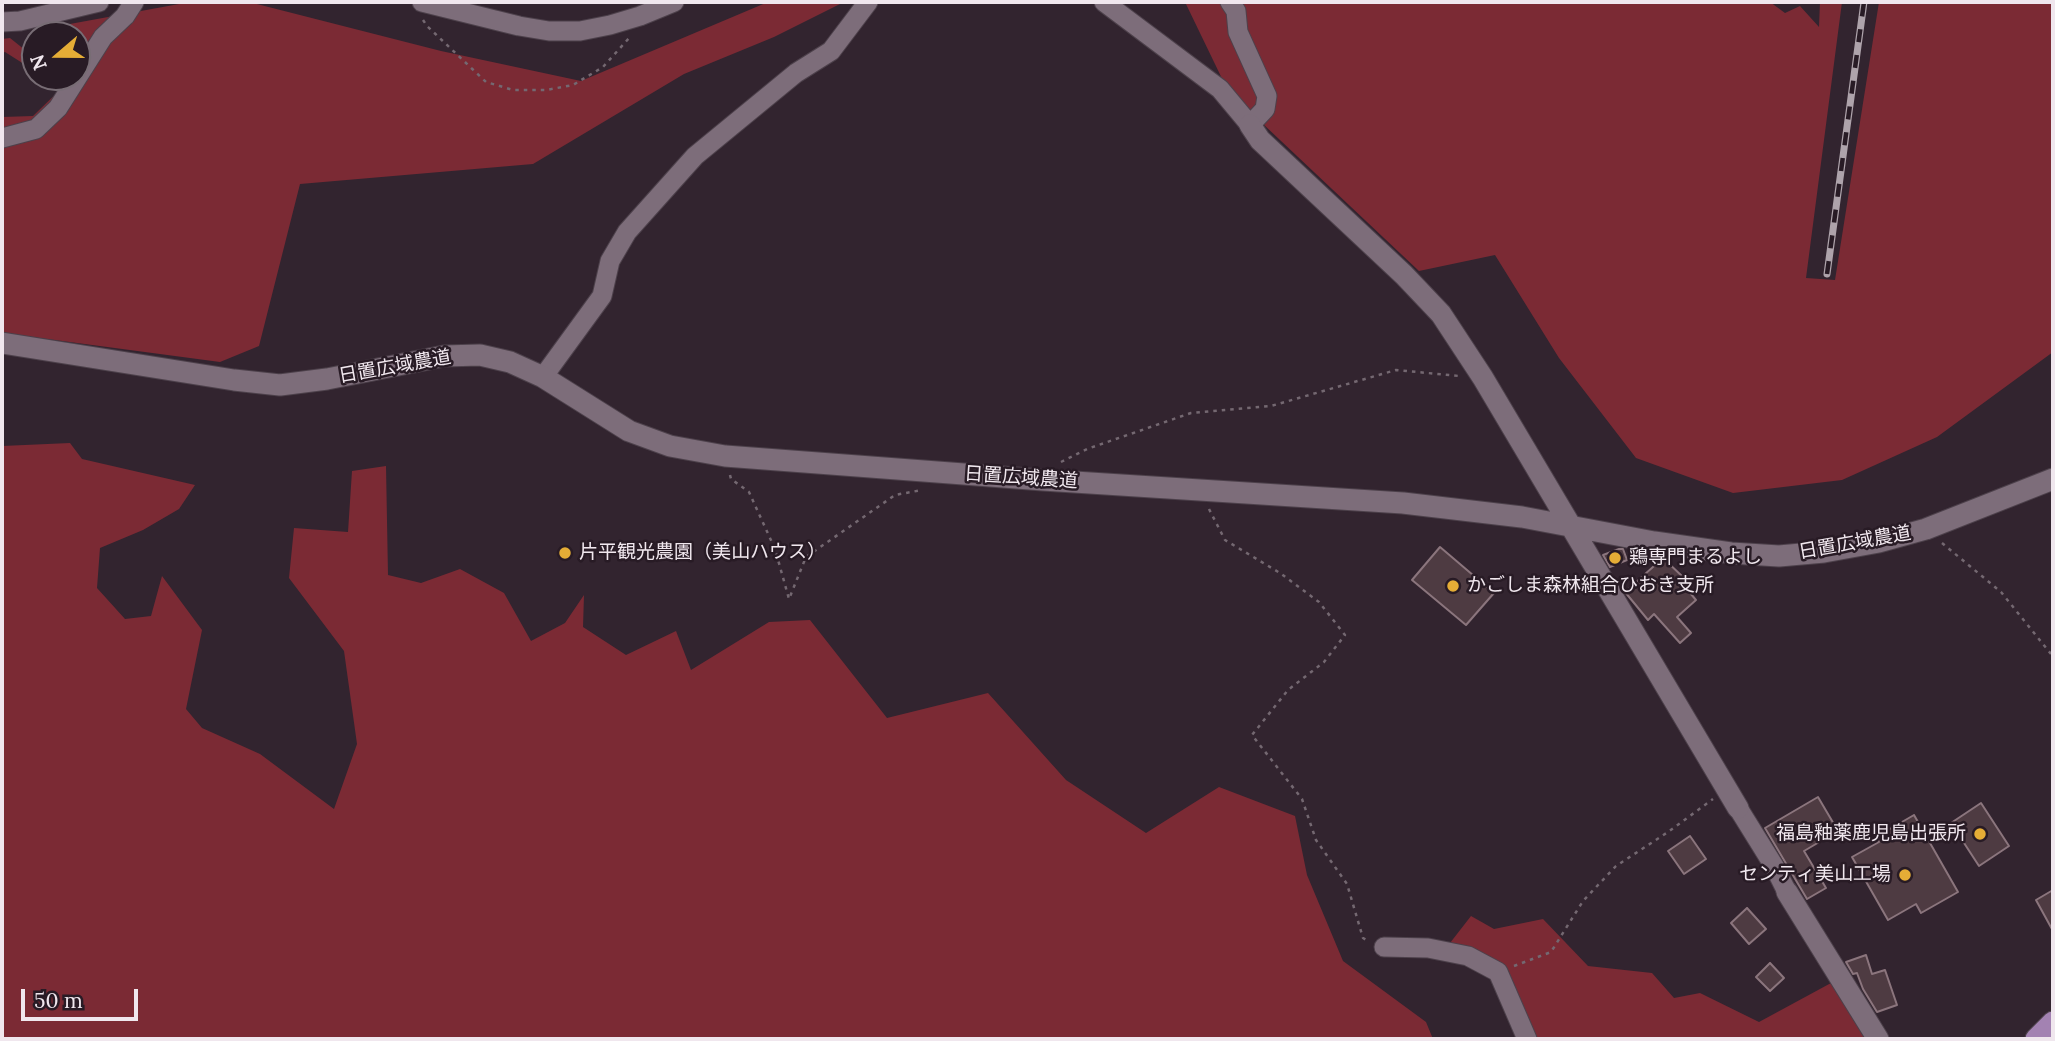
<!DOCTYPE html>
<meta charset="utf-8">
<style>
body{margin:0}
#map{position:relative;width:2055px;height:1041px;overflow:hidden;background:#32242f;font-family:Lora,serif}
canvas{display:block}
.frame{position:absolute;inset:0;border:4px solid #f0e7ee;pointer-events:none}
.north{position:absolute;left:21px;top:21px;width:70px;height:70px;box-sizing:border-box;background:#281b25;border:2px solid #786d75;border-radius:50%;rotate:250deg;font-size:19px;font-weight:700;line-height:28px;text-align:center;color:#f0e7ee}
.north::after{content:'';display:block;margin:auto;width:24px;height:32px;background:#e5ad36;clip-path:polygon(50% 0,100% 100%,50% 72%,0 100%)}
.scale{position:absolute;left:21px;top:989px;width:117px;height:32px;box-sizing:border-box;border:4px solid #f0e7ee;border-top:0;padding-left:9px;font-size:21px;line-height:24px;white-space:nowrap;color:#f0e7ee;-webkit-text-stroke:5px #281b25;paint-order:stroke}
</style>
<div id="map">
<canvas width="2055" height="1041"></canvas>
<div class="frame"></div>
<div class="north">N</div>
<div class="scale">50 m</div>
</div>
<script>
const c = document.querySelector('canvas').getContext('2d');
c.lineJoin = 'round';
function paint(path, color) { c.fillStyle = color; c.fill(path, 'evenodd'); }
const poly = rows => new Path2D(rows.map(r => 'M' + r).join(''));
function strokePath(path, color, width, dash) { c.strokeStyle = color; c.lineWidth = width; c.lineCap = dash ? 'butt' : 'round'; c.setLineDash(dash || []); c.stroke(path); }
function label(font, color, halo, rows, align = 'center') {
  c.font = font + ' Lora,"Noto Sans JP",serif'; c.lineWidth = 5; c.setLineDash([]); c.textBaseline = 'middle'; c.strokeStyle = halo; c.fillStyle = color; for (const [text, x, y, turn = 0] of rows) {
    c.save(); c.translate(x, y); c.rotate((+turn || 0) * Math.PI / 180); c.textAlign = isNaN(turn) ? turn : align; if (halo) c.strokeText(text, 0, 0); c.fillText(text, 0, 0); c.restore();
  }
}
paint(poly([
 [190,2,249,2,441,51,581,81,768,2,844,2,774,37,684,74,533,164,300,184,259,346,220,362,2,333,2,117,33,116,66,84,63,77,77,77,77,35,50,35,48,28],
 [1185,2,1770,2,1785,13,1800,6,1819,27,1820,2,1842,2,1806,278,1835,280,1879,2,2053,2,2053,352,1937,437,1842,480,1733,493,1636,458,1559,358,1495,255,1419,271,1228,91],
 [10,38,35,58,35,71,5,52,2,53,2,39],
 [70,443,82,459,195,485,179,509,143,530,100,548,97,588,125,619,151,616,162,576,202,630,186,709,202,728,260,754,334,809,357,744,344,651,289,578,294,528,348,532,352,471,386,466,388,575,421,583,460,569,504,593,531,641,565,623,584,595,583,627,626,655,676,631,691,670,769,622,810,620,887,718,988,693,1066,780,1146,833,1219,787,1295,816,1307,875,1343,961,1426,1022,1433,1039,2,1039,2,446],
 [1471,916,1494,929,1543,919,1588,966,1652,973,1674,998,1700,993,1759,1022,1831,983,1865,1039,1534,1039,1497,979,1450,943]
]), '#7b2a34');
const building = poly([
 [1440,547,1494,593,1466,625,1412,580,1440,547],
 [1619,549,1623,549,1627,560,1610,567,1603,555,1619,549],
 [1663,558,1684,578,1680,581,1696,600,1677,617,1691,633,1680,643,1654,614,1648,620,1625,592,1663,558],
 [1818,797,1838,831,1804,851,1826,888,1807,899,1765,828,1818,797],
 [1981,803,2009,846,1979,866,1951,823,1981,803],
 [1914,815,1958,892,1921,913,1916,904,1888,920,1852,857,1879,842,1876,837,1914,815],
 [1690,836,1706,859,1684,874,1668,851,1690,836],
 [2053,890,2053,931,2036,900,2053,890],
 [1747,908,1766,929,1749,944,1731,923,1747,908],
 [1866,955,1872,974,1885,970,1897,1005,1877,1012,1863,989,1857,973,1853,974,1846,962,1866,955],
 [1770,963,1784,978,1770,991,1756,977,1770,963]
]);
paint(building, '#4e3b42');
strokePath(building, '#8b757d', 2);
const street = poly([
 [422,2,519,26,549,31,580,31,610,25,640,16,674,2],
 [1104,2,1220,89,1250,125,1265,109,1267,96,1238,32,1236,11,1230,2],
 [2,22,20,21,99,2],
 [2,138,36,129,58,108,103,37,125,16,134,2],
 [543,377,602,296,610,261,627,232,695,156,796,73,831,51,868,2],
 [1738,808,1774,866,1787,892],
 [1384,947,1428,948,1468,956,1498,972,1527,1039]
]);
const secondary = poly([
 [1250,125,1260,140,1404,275,1441,314,1483,378,1738,808],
 [2,343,234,380,280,385,327,379,444,356,480,355,510,362,543,377,629,431,670,446,725,456,1043,480,1403,503,1522,517,1654,542,1731,553,1779,556,1824,552,1879,542,1926,529,2053,479],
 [1787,892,1878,1039]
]);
const primary = poly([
 [2036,1039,2053,1022]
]);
strokePath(street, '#4d414b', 21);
strokePath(secondary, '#4d414b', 23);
strokePath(primary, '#4d414b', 23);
strokePath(poly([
 [423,20,427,26,486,82,513,90,546,90,573,85,603,67,630,37],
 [1061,462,1087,449,1191,413,1271,406,1396,370,1459,376],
 [730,475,731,479,749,492,775,549,789,599,806,557,895,495,922,490],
 [1209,509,1225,540,1280,573,1319,602,1345,635,1324,662,1288,690,1252,735,1302,799,1316,840,1347,884,1363,938,1368,941],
 [1942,543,2001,592,2051,654],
 [1514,966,1551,952,1583,901,1616,866,1668,832,1713,799]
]), '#746871', 2.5, [3.5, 5]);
strokePath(street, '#7d6d7a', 19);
strokePath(secondary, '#7d6d7a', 21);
strokePath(primary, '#a382b2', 21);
const rail = poly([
 [1827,274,1864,2]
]);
strokePath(rail, '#aea3ab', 7);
strokePath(rail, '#281b25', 4.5, [13]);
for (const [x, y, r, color] of [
 [565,553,7,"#e5ad36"],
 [1615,558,7,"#e5ad36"],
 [1453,586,7,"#e5ad36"],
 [1980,834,7,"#e5ad36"],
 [1905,875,7,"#e5ad36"]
]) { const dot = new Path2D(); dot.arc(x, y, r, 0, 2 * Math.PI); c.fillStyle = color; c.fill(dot); strokePath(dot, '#281b25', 2.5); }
label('19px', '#f0e7ee', '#281b25', [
 ["日置広域農道",395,367,-10],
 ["日置広域農道",1021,478,4],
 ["日置広域農道",1855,543,-10]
]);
label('19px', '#f0e7ee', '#281b25', [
 ["片平観光農園（美山ハウス）",579,553],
 ["鶏専門まるよし",1629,558],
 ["かごしま森林組合ひおき支所",1467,586],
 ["福島釉薬鹿児島出張所",1966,834,"right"],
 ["センティ美山工場",1891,875,"right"]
], 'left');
</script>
